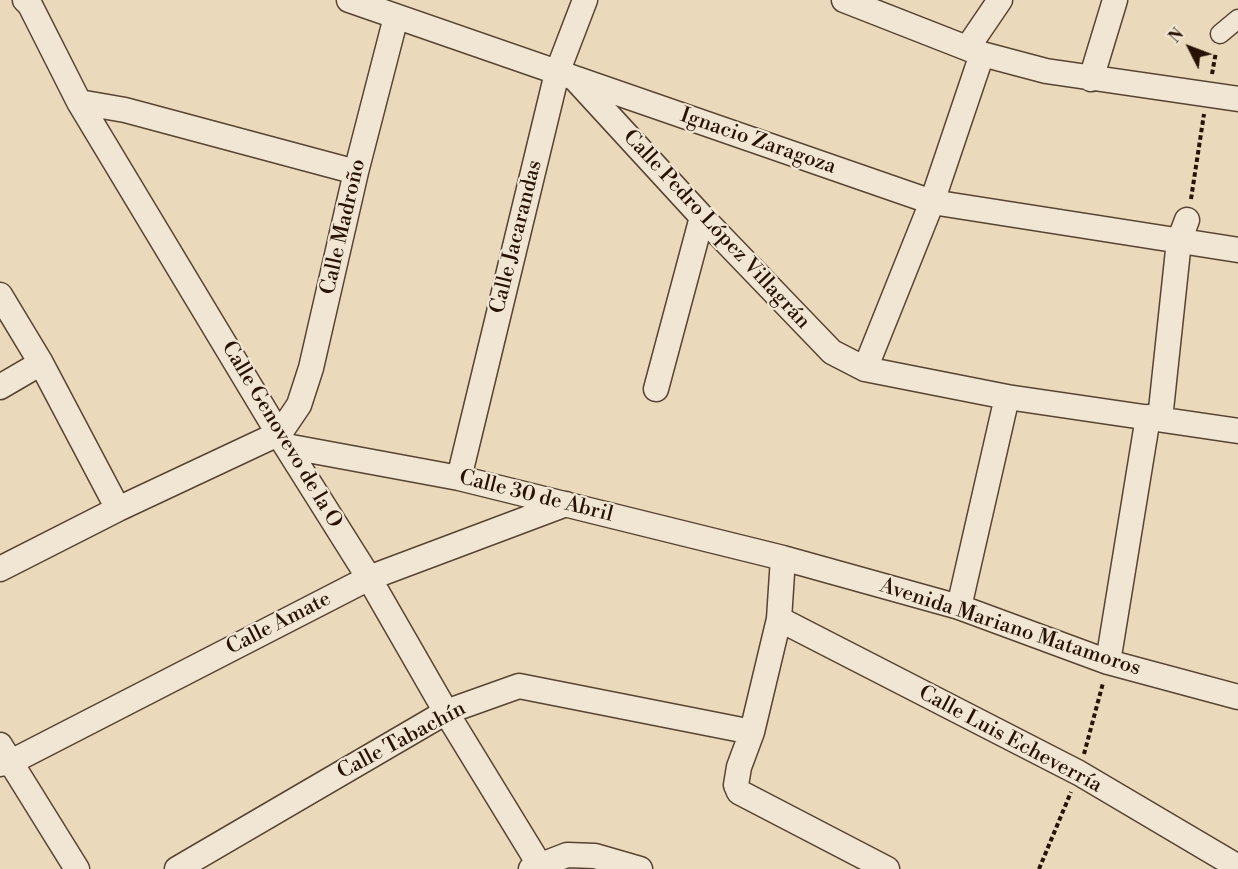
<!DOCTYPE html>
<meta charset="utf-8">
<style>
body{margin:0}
#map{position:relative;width:1238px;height:869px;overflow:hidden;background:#ead9bb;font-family:"Libre Bodoni",serif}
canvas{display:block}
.north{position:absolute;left:1160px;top:18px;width:60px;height:60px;-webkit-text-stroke:4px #f1e6d3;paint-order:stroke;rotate:312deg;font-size:16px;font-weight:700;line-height:24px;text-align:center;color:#271204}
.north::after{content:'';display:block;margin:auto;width:21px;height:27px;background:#271204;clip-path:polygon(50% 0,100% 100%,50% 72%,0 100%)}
</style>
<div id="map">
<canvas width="1238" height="869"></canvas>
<div class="north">N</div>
</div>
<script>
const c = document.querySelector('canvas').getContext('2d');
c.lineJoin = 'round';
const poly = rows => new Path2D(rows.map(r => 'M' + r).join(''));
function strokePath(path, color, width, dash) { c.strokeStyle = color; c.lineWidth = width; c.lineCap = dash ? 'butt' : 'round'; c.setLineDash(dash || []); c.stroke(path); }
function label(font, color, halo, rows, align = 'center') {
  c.font = font + ' "Libre Bodoni",serif'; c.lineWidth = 4.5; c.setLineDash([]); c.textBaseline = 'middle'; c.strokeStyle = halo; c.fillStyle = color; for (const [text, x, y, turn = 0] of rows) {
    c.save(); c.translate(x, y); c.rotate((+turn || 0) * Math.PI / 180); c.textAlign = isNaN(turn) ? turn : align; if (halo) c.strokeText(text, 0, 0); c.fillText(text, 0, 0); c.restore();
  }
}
const pedestrian = poly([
 [1220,34,1238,19]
]);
const minor = poly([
 [25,0,30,5,79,102,286,446,369,578,446,712,542,869],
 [349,0,932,202,1238,250],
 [844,0,982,54,1046,71,1238,99],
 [968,47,1000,0],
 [1091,79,1115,0],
 [578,82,702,217,832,352,865,369,1007,397,1238,431],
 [79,102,125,110,356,172],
 [0,295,41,363,118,509],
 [865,369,932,202,982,54],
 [0,387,41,363],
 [656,389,702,217],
 [1160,419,1179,241,1187,220],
 [286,446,459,478,783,558,959,607,1108,662,1238,697],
 [459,478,557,73,585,0],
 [783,558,779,619,752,732,739,767,736,785,739,792,887,869],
 [0,569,118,509,280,433,299,405,311,368,356,172,396,17],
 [959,607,1007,397],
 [779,619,1079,773,1238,867],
 [1108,662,1148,417],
 [0,745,77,869],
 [0,764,11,762,369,578,566,504],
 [177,869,446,712,519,686,752,732],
 [531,869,567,855,595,856,640,869]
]);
strokePath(pedestrian, '#584432', 21);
strokePath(minor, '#584432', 27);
strokePath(poly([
 [1212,74,1216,52],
 [1191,199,1204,114],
 [1084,754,1103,683],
 [1039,869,1071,792]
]), '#271204', 4, [4.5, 3]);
strokePath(pedestrian, '#f1e6d3', 18);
strokePath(minor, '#f1e6d3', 24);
label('21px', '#271204', '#f1e6d3', [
 ["Ignacio Zaragoza",758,142,19],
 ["Calle Madroño",344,227,-77],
 ["Calle Pedro López Villagrán",716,230,47],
 ["Calle Jacarandas",517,237,-76],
 ["Calle Genovevo de la O",281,435,59],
 ["Calle 30 de Abril",536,497,14],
 ["Calle Amate",279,624,-27],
 ["Avenida Mariano Matamoros",1010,628,18],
 ["Calle Luis Echeverría",1010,740,28],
 ["Calle Tabachín",402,741,-28]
]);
</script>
